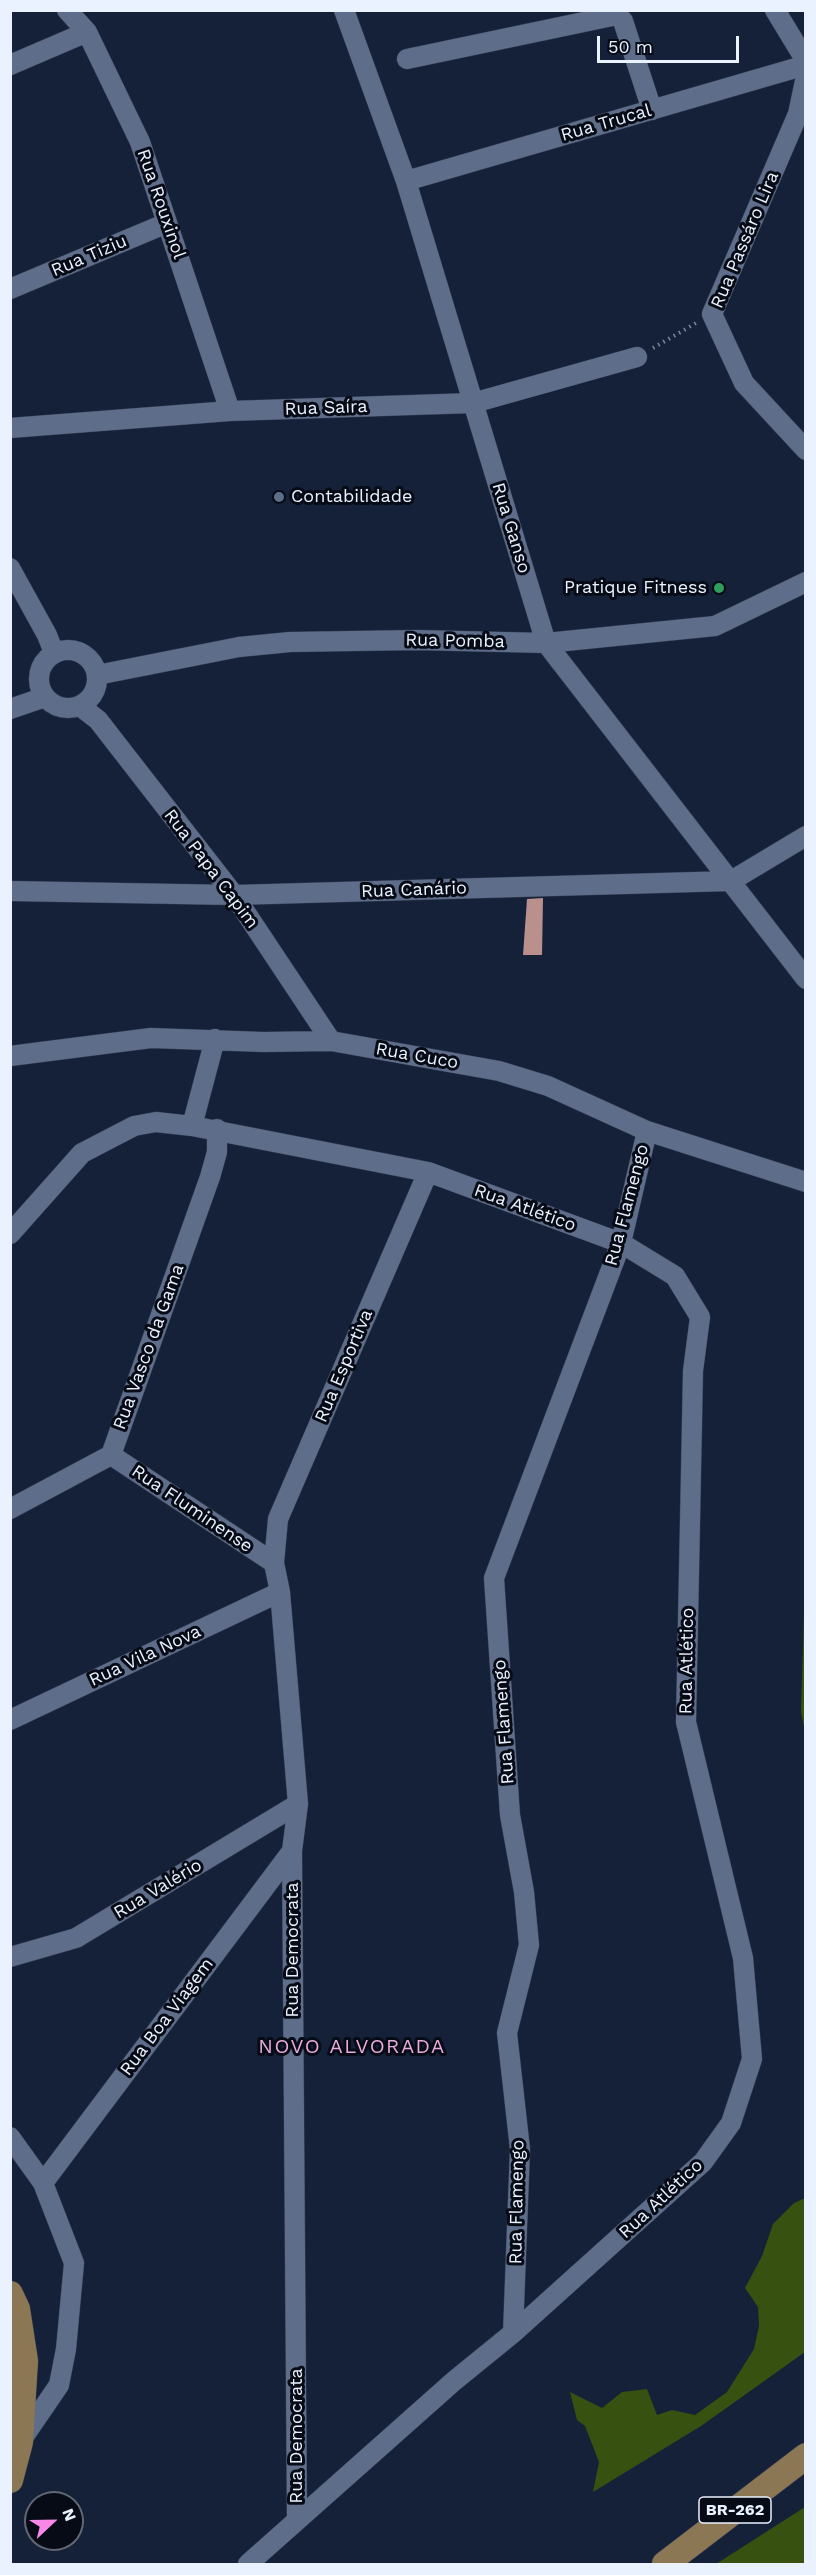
<!DOCTYPE html>
<meta charset="utf-8">
<style>
body{margin:0}
#map{position:relative;width:816px;height:2575px;overflow:hidden;background:#142139;font-family:"Work Sans",sans-serif}
canvas{display:block}
.frame{position:absolute;inset:0;border:12px solid #eaf2ff;pointer-events:none}
.north{position:absolute;left:24px;top:2491px;width:60px;height:60px;box-sizing:border-box;background:#060b15;border:2px solid #616773;border-radius:50%;rotate:68deg;font-size:16px;font-weight:700;line-height:24px;text-align:center;color:#eaf2ff}
.north::after{content:'';display:block;margin:auto;width:21px;height:27px;background:#f987e8;clip-path:polygon(50% 0,100% 100%,50% 72%,0 100%)}
.scale{position:absolute;left:597px;top:36px;width:142px;height:27px;box-sizing:border-box;border:3px solid #eaf2ff;border-top:0;padding-left:8px;font-size:18px;line-height:21px;white-space:nowrap;color:#eaf2ff;-webkit-text-stroke:4px #060b15;paint-order:stroke}
</style>
<div id="map">
<canvas width="816" height="2575"></canvas>
<div class="frame"></div>
<div class="north">N</div>
<div class="scale">50 m</div>
</div>
<script>
const c = document.querySelector('canvas').getContext('2d');
c.lineJoin = 'round';
function paint(path, color) { c.fillStyle = color; c.fill(path, 'evenodd'); }
const poly = rows => new Path2D(rows.map(r => 'M' + r).join(''));
function strokePath(path, color, width, dash) { c.strokeStyle = color; c.lineWidth = width; c.lineCap = dash ? 'butt' : 'round'; c.setLineDash(dash || []); c.stroke(path); }
function label(font, color, halo, rows, align = 'center') {
  c.font = font + ' "Work Sans",sans-serif'; c.lineWidth = 6; c.setLineDash([]); c.textBaseline = 'middle'; c.strokeStyle = halo; c.fillStyle = color; for (const [text, x, y, turn = 0] of rows) {
    c.save(); c.translate(x, y); c.rotate((+turn || 0) * Math.PI / 180); c.textAlign = isNaN(turn) ? turn : align; if (halo) c.strokeText(text, 0, 0); c.fillText(text, 0, 0); c.restore();
  }
}
paint(poly([
 [804,1612,806,1615,805,1732,801,1712],
 [805,2198,805,2352,701,2426,593,2492,599,2462,585,2426,577,2420,570,2392,602,2408,622,2392,647,2389,657,2415,672,2410,695,2415,727,2392,754,2349,759,2326,758,2307,745,2288,762,2256,773,2224,794,2203],
 [805,2507,805,2564,716,2564]
]), '#375110');
paint(poly([
 [543,898,542,955,523,955,527,899]
]), '#b9908c');
const minor = poly([
 [67,10,87,32,140,142,230,411],
 [344,10,406,181,546,643,806,979],
 [775,10,806,61],
 [407,59,617,15,623,21,652,110],
 [10,65,87,32],
 [806,76,798,114,712,314,744,383,806,450],
 [406,181,806,65],
 [10,289,167,223],
 [10,428,230,411,473,403,637,357],
 [10,568,47,635,54,653],
 '39 679a29 29 0 1 1 58 0a29 29 0 1 1-58 0Z',
 [97,675,239,647,290,642,417,640,546,643,715,626,806,582],
 [80,706,98,720,234,895,331,1041],
 [10,709,45,697],
 [10,891,234,895,731,881,806,836],
 [10,1056,151,1038,263,1042,331,1041,499,1071,548,1086,647,1131,806,1182],
 [192,1126,215,1039],
 [10,1234,82,1153,134,1126,156,1122,192,1126,428,1172,621,1243,675,1276,700,1317,693,1371,686,1722,743,1958,752,2059,731,2123,703,2162,513,2333,454,2381,248,2564],
 [111,1455,274,1563],
 [10,1509,111,1455,210,1177,217,1152,217,1129],
 [10,1720,280,1592],
 [10,1957,76,1938,298,1804],
 [10,2137,43,2183,74,2263,66,2349,59,2385,20,2442],
 [43,2183,292,1851],
 [513,2333,520,2149,507,2033,529,1945,524,1892,510,1815,494,1578,621,1243,647,1131],
 [297,2519,292,1851,298,1804,280,1592,274,1563,278,1519,428,1172]
]);
const major = poly([
 [10,2294,17,2309,25,2361,20,2442,10,2480],
 [665,2564,806,2456]
]);
strokePath(minor, '#353c50', 21);
strokePath(major, '#353c50', 27);
strokePath(poly([
 [653,348,696,323]
]), '#7d879a', 4, [1.5, 4.5]);
strokePath(minor, '#5d6d8a', 20);
strokePath(major, '#8c7754', 26);
for (const [x, y, r, color] of [
 [279,497,6,"#5c6f8a"],
 [719,588,6,"#2e9e5b"]
]) { const dot = new Path2D(); dot.arc(x, y, r, 0, 2 * Math.PI); c.fillStyle = color; c.fill(dot); strokePath(dot, '#060b15', 2); }
for (const [x, y, w] of [
 [735,2510,72]
]) { const box = new Path2D(); box.roundRect(x - w / 2, y - 13, w, 26, 4.5); c.fillStyle = '#060b15'; c.fill(box); strokePath(box, '#eaf2ff', 1.5); }
label('bold 16px', '#eaf2ff', null, [
 ["BR-262",735,2510]
]);
label('18px', '#eaf2ff', '#060b15', [
 ["Rua Trucal",606,123,-16],
 ["Rua Rouxinol",161,204,71],
 ["Rua Passáro Lira",745,240,-67],
 ["Rua Tiziu",89,256,-23],
 ["Rua Saíra",326,408,-2],
 ["Rua Ganso",511,528,73],
 ["Rua Pomba",455,641,1],
 ["Rua Papa Capim",211,869,53],
 ["Rua Canário",414,890,-2],
 ["Rua Cuco",417,1056,10],
 ["Rua Flamengo",627,1205,-75],
 ["Rua Atlético",525,1208,20],
 ["Rua Vasco da Gama",149,1347,-70],
 ["Rua Esportiva",344,1366,-67],
 ["Rua Fluminense",192,1509,34],
 ["Rua Vila Nova",145,1656,-25],
 ["Rua Atlético",687,1661,-89],
 ["Rua Flamengo",504,1722,-94],
 ["Rua Valério",158,1889,-31],
 ["Rua Democrata",293,1950,-90],
 ["Rua Boa Viagem",167,2017,-53],
 ["Rua Atlético",661,2199,-43],
 ["Rua Flamengo",517,2202,-89],
 ["Rua Democrata",297,2436,-90]
]);
label('18px', '#eaf2ff', '#060b15', [
 ["Contabilidade",291,497],
 ["Pratique Fitness",707,588,"right"]
], 'left');
c.letterSpacing = '1.5px';
label('20px', '#e9aadd', '#060b15', [
 ["NOVO ALVORADA",352,2047]
]);
c.letterSpacing = '0px';
</script>
